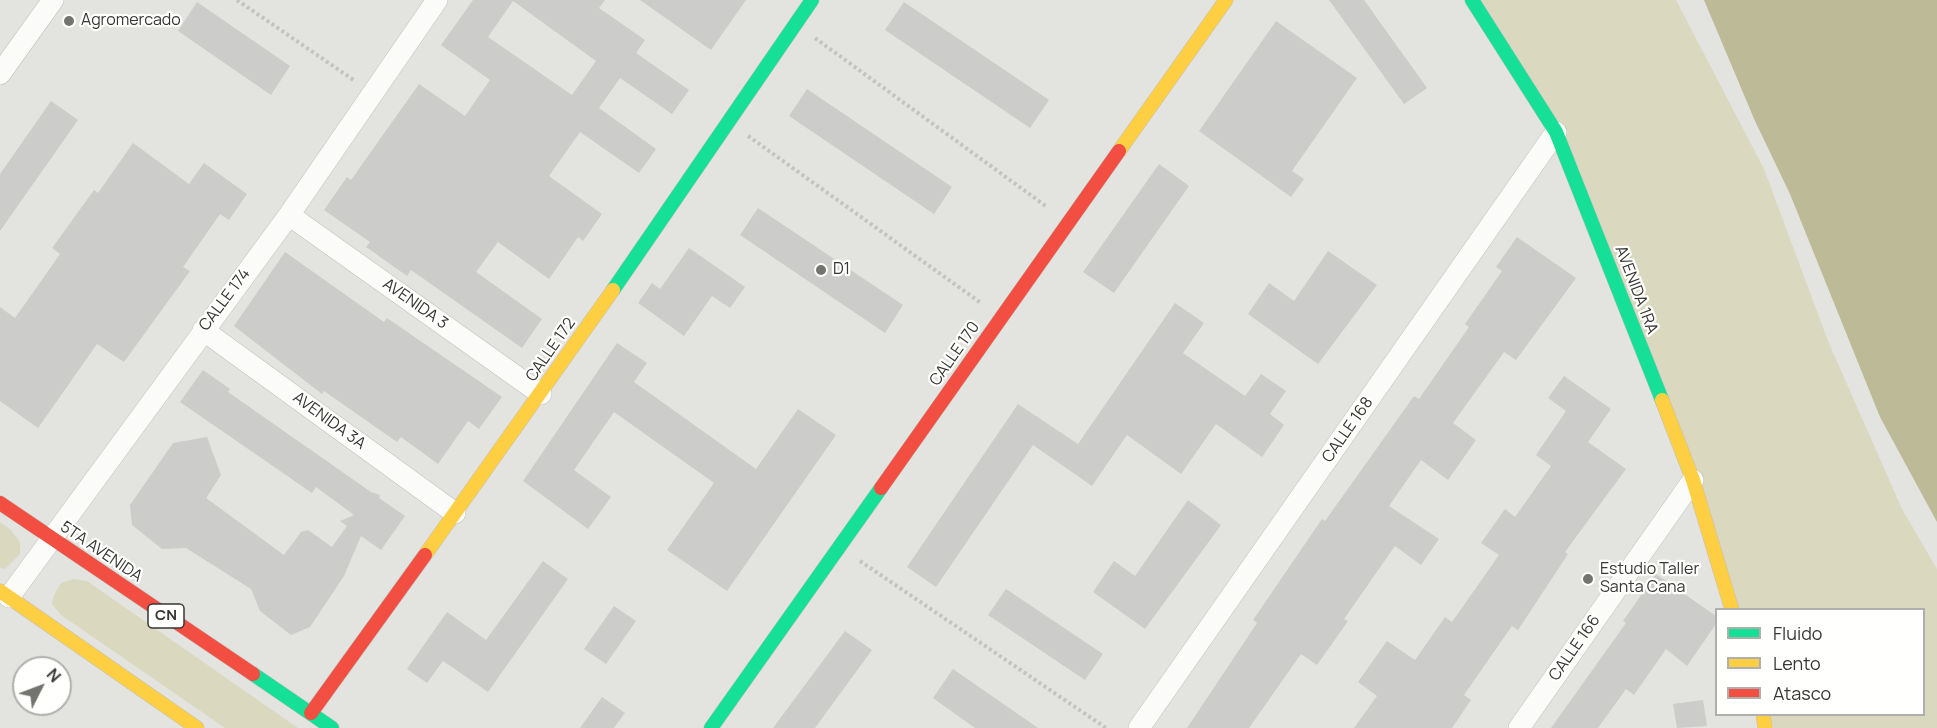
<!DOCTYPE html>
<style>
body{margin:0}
#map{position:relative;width:1937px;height:728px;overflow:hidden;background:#e3e3df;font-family:Manrope,sans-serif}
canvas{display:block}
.legend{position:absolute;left:1715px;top:608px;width:210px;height:108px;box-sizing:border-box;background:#fffffe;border:2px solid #afafae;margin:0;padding:8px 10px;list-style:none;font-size:18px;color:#373735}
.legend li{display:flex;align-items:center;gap:12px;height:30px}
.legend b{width:30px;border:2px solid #afafae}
.north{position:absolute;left:12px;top:656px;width:60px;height:60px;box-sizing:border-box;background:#fffffe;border:2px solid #afafae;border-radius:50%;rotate:48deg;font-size:16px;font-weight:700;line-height:24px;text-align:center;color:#373735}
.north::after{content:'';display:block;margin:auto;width:21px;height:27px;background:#737370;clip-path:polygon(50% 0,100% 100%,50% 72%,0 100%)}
</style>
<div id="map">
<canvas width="1937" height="728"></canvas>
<ul class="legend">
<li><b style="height:8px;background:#16e098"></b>Fluido</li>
<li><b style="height:8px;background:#ffcf43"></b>Lento</li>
<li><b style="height:8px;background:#f24e42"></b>Atasco</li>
</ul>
<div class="north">N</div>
</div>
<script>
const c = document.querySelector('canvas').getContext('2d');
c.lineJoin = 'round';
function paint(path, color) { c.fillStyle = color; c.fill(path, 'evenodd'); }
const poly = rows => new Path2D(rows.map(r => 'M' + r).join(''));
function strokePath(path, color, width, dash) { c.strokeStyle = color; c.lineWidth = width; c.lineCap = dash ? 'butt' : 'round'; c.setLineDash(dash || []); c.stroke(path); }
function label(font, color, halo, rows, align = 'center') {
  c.font = font + ' Manrope,sans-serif'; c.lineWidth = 4.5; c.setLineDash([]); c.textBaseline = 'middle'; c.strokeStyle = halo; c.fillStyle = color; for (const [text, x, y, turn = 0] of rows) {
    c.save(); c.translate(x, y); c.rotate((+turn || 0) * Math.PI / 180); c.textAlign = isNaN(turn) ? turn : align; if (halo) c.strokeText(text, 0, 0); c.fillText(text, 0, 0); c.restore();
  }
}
paint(poly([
 [1472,0,1676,0,1764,169,1828,341,1902,509,1937,569,1937,728,1764,728,1763,715,1924,714,1924,610,1732,609,1556,132],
 [0,522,10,529,20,542,20,554,5,569,0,568],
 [73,579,87,581,298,728,225,728,61,615,52,604,54,595,61,583]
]), '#dad9c0');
paint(poly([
 [1704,0,1937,0,1937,522,1880,417,1790,194,1755,121]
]), '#bcba97');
paint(poly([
 [473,0,605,0,599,8,645,40,636,53,689,90,672,114,620,78,599,108,656,149,639,173,580,132,549,176,602,214,583,241,578,237,549,279,498,242,476,272,542,319,522,348,411,270,407,276,366,247,370,242,324,210,347,177,351,180,419,84,465,116,490,80,441,45],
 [513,1,596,61,572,95,488,37],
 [640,0,746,0,711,50],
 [1329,0,1364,0,1427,88,1404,104],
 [197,2,290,66,271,95,178,31],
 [904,2,1049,100,1030,128,885,30],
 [1276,21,1357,78,1292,171,1304,179,1291,197,1199,131],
 [807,89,952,187,934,214,789,116],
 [51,101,78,120,0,231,0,174],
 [133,143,189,184,204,163,247,194,229,220,220,214,183,267,190,271,124,362,97,344,38,428,0,401,0,307,15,318,60,254,52,248,94,190,98,193],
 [1159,164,1189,186,1114,293,1083,272],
 [758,208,903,305,885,333,740,235],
 [1517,237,1576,278,1516,360,1504,352,1453,423,1476,440,1448,480,1421,460,1389,506,1439,539,1421,565,1395,546,1344,619,1348,621,1317,665,1301,654,1249,728,1187,728,1257,623,1253,620,1322,519,1325,521,1414,396,1419,399,1469,327,1465,324,1502,271,1496,267],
 [689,248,745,287,730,308,712,296,684,336,638,303,652,283,660,289],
 [1328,251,1377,285,1318,364,1248,314,1269,283,1294,301],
 [285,252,384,322,387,318,502,397,479,429,468,421,438,464,401,437,397,442,324,391,322,394,234,326],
 [1175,303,1204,323,1183,353,1245,396,1261,374,1286,391,1270,414,1284,425,1262,457,1216,424,1181,474,1127,435,1092,486,1033,445,936,587,907,567,1018,404,1078,444],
 [617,343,647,363,634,382,756,469,798,409,836,435,727,591,667,550,714,483,614,412,574,470,611,497,588,529,523,481],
 [203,370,230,389,228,392,371,492,380,495,379,498,405,516,381,550,361,536,344,576,310,627,291,635,260,611,251,589,186,548,162,549,132,525,130,505,173,443,207,437,221,475,206,498,284,555,301,532,308,530,332,547,347,526,340,521,354,515,316,487,312,493,180,402],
 [1564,376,1611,409,1588,442,1626,469,1565,552,1568,554,1518,630,1512,626,1464,695,1471,700,1452,728,1354,728,1377,696,1358,682,1387,641,1415,660,1445,617,1452,622,1499,555,1481,543,1505,509,1515,517,1551,466,1536,455,1566,411,1548,398],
 [1188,500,1221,525,1145,629,1093,592,1114,561,1135,576],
 [543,561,568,579,488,692,443,661,427,683,407,669,447,612,486,640],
 [1656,574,1716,616,1716,624,1687,666,1666,649,1634,695,1626,689,1598,728,1551,728,1626,623,1623,621],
 [1006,589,1103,654,1085,680,988,615],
 [614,606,636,621,606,664,584,649],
 [845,631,872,650,815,728,773,728],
 [953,669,1038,728,975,728,933,698],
 [602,697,625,713,614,728,580,728],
 [1703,700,1707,726,1677,728,1673,704]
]), '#ccccca');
const street = poly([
 [0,74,53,0],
 [289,215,541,394],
 [203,330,455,513],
 [9,597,289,215,437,0],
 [1139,728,1556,132],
 [1519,728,1693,480]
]);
const fast = poly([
 [1472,0,1556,132,1662,400],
 [613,290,812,0],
 [253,674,332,728],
 [711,728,881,488]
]);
const slow = poly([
 [1119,151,1226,0],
 [1662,400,1693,480,1732,610],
 [425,555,613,290],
 [0,591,197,728],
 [1763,714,1765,728]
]);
const jam = poly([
 [881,488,1119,151],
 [0,503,253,674],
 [311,713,425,555]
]);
strokePath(street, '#c0c0bd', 22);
strokePath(fast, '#c0c0bd', 15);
strokePath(slow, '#c0c0bd', 15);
strokePath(jam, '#c0c0bd', 15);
strokePath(poly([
 [237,0,355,81],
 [815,38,1047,207],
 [748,136,981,303],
 [860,561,1106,728]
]), '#c3c3c1', 4, [3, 3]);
strokePath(street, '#fbfbfa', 21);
strokePath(fast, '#16e098', 14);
strokePath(slow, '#ffcf43', 14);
strokePath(jam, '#f24e42', 14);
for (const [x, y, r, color] of [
 [69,21,6,"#737370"],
 [821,270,6,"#737370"],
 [1588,579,6,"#737370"]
]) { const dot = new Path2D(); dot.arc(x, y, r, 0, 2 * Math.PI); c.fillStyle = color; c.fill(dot); strokePath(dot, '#fffffe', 2); }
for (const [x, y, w] of [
 [166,616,36]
]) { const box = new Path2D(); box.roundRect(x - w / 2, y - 12, w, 24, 4.5); c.fillStyle = '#fffffe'; c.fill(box); strokePath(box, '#373735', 1.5); }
label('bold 15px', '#373735', null, [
 ["CN",166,616]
]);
label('16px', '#373735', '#fffffe', [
 ["Agromercado",81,21],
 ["D1",833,270],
 ["Estudio Taller",1600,570],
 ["Santa Cana",1600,588]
], 'left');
label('16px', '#373735', '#fffffe', [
 ["AVENIDA 1RA",1636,290,69],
 ["CALLE 174",225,300,-53],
 ["AVENIDA 3",415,304,35],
 ["CALLE 172",551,350,-55],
 ["CALLE 170",955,354,-55],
 ["AVENIDA 3A",329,421,36],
 ["CALLE 168",1348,430,-55],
 ["5TA AVENIDA",101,552,34],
 ["CALLE 166",1575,648,-55]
]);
</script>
